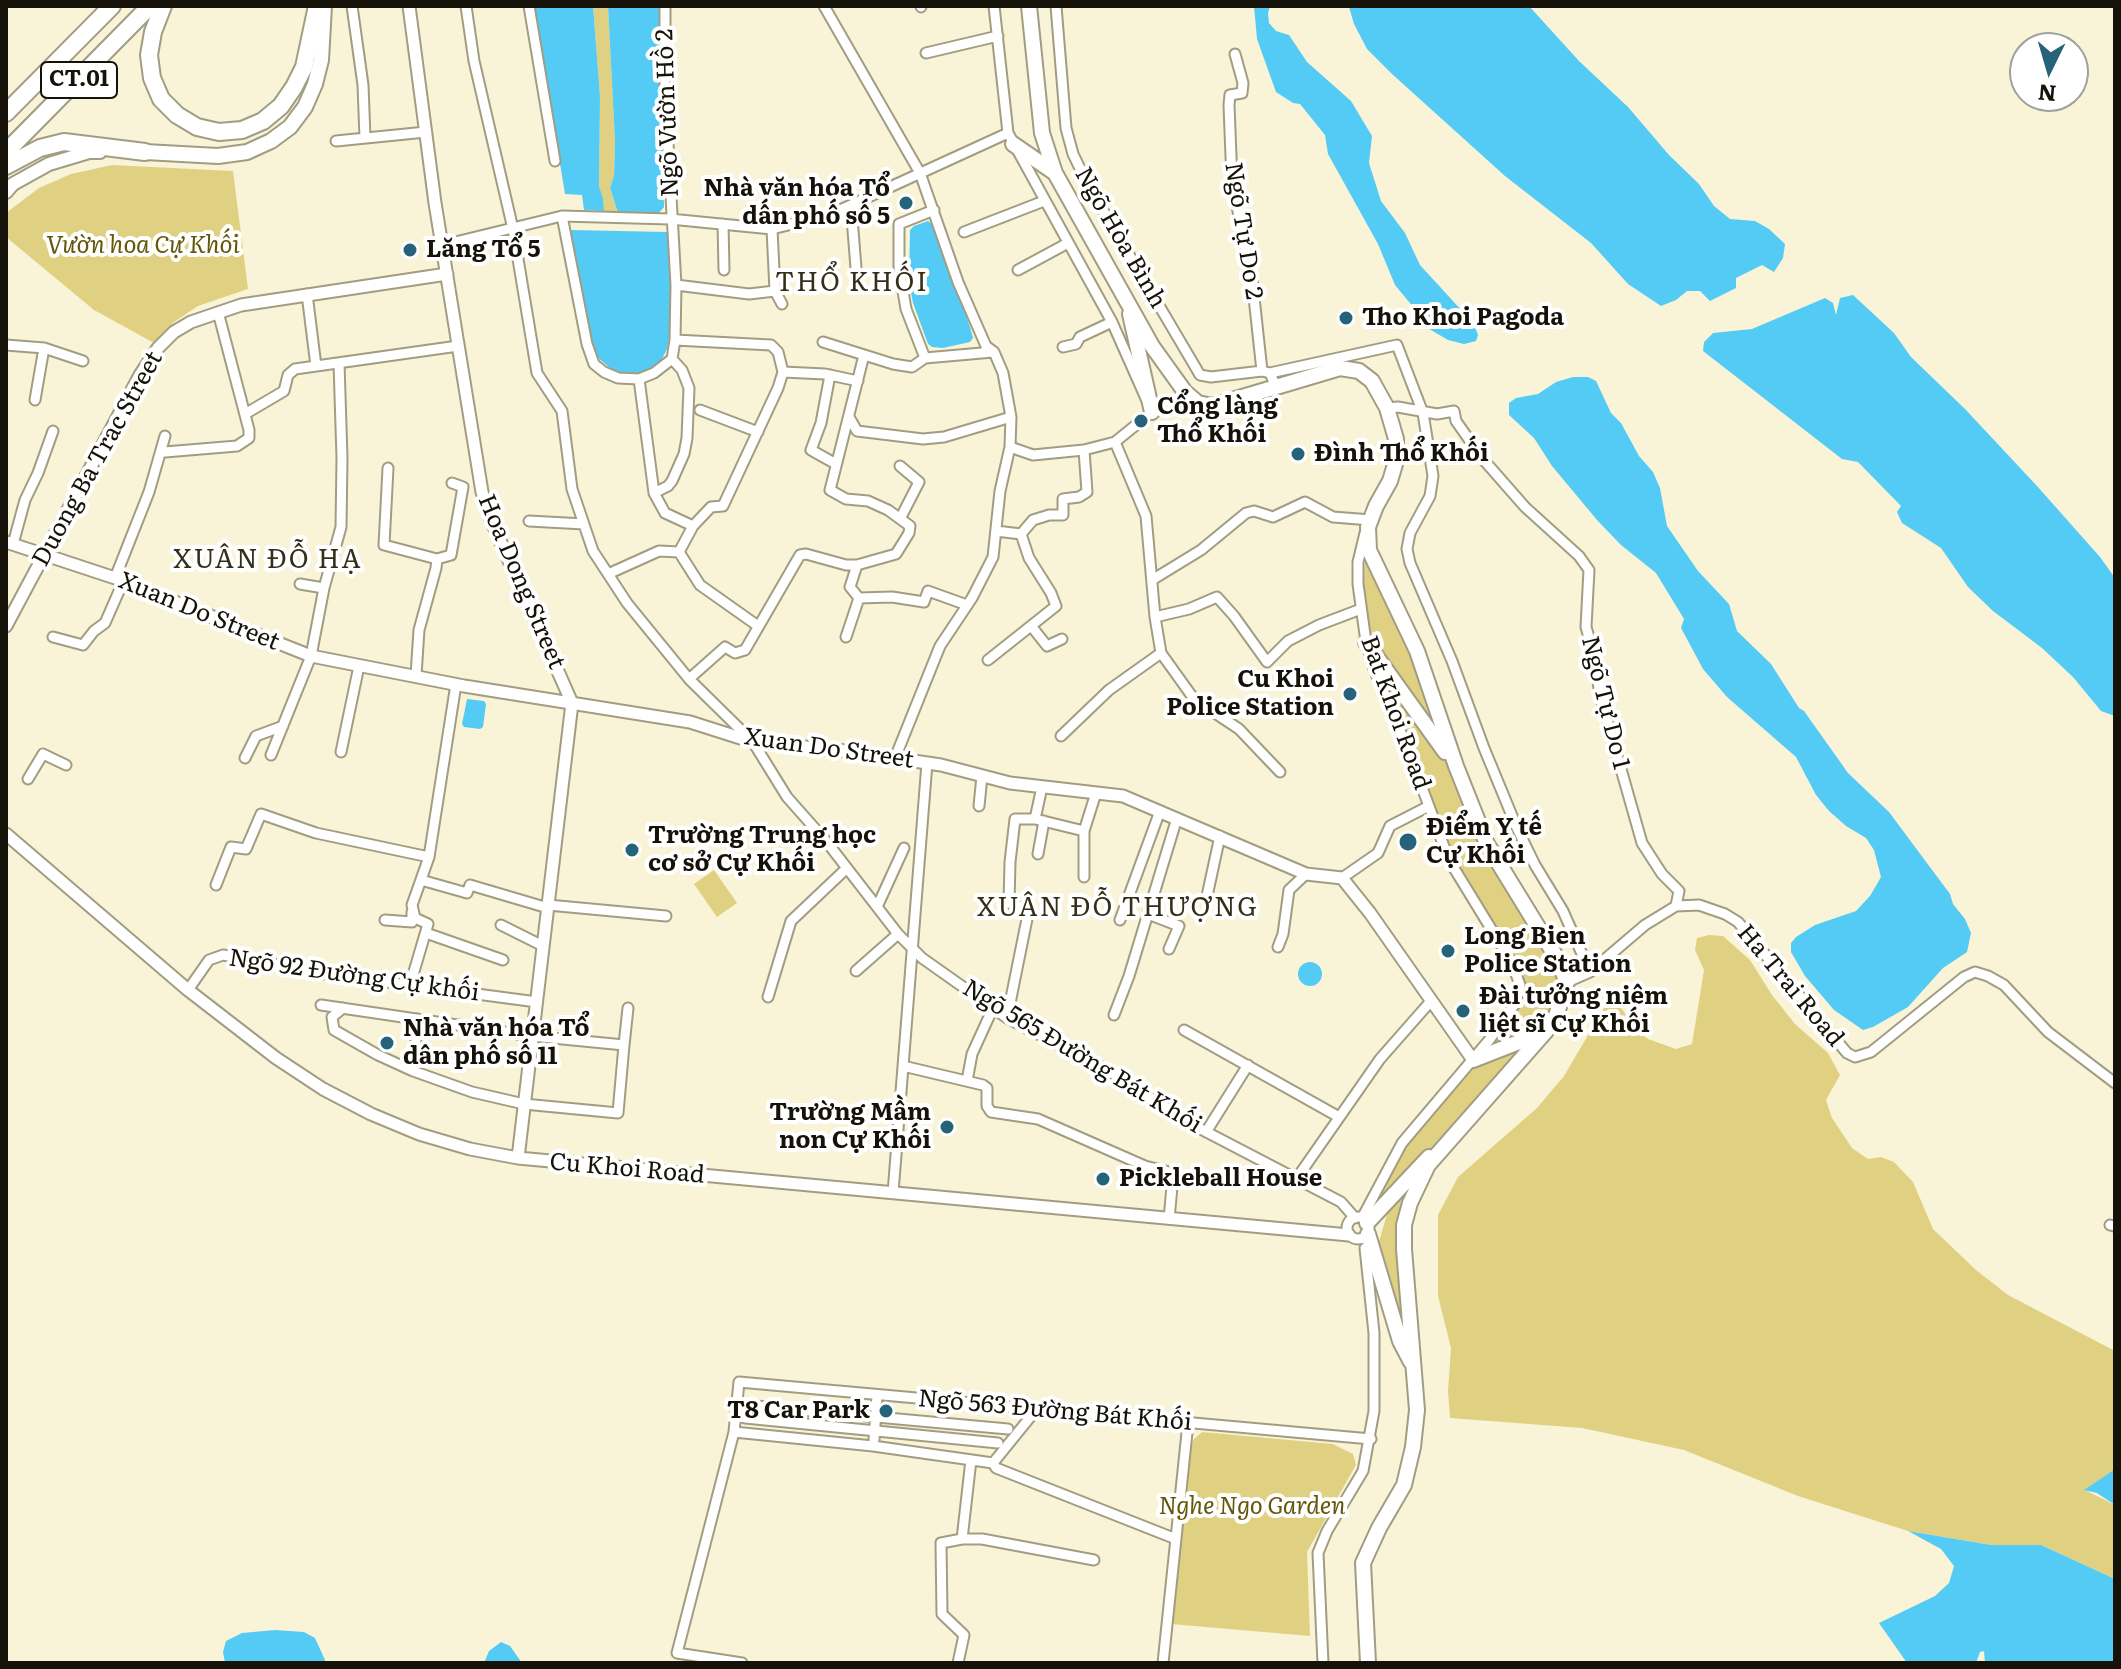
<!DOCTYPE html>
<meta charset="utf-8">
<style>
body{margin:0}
#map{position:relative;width:2121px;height:1669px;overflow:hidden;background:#f9f4d7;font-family:Literata,serif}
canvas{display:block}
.frame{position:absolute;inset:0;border:8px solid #151309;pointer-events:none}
.north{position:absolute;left:2009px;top:32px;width:80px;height:80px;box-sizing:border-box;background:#fff;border:2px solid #a1a19d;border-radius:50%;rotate:185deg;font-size:22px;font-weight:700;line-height:32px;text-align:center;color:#151309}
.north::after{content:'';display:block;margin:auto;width:28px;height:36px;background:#246379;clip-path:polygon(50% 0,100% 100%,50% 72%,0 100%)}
</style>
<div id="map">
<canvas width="2121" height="1669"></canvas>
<div class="frame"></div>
<div class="north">N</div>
</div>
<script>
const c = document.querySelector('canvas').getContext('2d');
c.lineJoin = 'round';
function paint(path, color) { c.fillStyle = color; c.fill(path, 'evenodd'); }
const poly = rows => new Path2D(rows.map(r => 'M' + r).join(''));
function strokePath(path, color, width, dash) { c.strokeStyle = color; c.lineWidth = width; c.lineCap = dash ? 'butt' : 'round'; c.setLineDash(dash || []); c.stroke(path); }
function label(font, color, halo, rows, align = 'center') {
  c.font = font + ' Literata,serif'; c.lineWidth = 8; c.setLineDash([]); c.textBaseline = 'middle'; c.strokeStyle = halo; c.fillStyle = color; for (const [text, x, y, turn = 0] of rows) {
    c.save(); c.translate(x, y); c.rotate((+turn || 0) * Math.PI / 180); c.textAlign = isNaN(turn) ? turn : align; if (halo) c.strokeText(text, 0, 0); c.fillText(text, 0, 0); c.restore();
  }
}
paint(poly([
 [593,6,608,6,615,142,614,175,610,188,618,213,604,211,603,198,599,186,600,96],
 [112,165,233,171,248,289,198,306,174,322,154,343,94,310,6,237,6,213,39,188,71,174],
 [1365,553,1414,659,1444,742,1374,641,1368,621,1364,588],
 [1383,676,1446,760,1457,789,1540,936,1560,981,1560,988,1547,1026,1485,1049,1520,1006,1524,993,1523,977,1461,876,1451,855],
 [714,870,737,903,717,917,694,884],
 [1709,935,1723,936,1750,960,1772,995,1795,1024,1828,1053,1840,1075,1826,1100,1832,1118,1852,1148,1868,1159,1881,1157,1894,1162,1913,1182,1933,1229,1976,1270,2008,1295,2115,1351,2115,1469,2085,1490,2115,1505,2115,1579,2041,1545,1991,1545,1908,1531,1798,1496,1684,1450,1582,1428,1450,1418,1448,1391,1451,1348,1438,1296,1438,1215,1458,1177,1537,1108,1564,1076,1608,1001,1622,1009,1635,1029,1648,1039,1676,1049,1692,1044,1704,970,1695,950,1697,938],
 [1531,1043,1444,1138,1412,1164,1377,1205,1379,1193,1395,1161,1424,1122,1470,1069,1478,1063],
 [1422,1168,1410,1197,1407,1341,1378,1245,1388,1211],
 [1202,1432,1333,1444,1353,1454,1356,1465,1307,1552,1310,1636,1171,1624,1189,1452,1194,1439]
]), '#e0d182');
paint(poly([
 [534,6,593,6,600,96,599,186,603,198,604,211,584,210,582,195,565,194],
 [608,6,661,6,664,207,657,215,618,213,610,188,614,175,615,142],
 [1254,6,1270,6,1268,13,1269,23,1276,31,1289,35,1307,62,1351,101,1372,136,1369,163,1381,201,1405,233,1420,265,1474,324,1478,335,1476,341,1464,344,1448,340,1419,323,1414,308,1395,285,1378,244,1328,154,1325,135,1300,104,1293,103,1276,92,1257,39],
 [1351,6,1529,6,1579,61,1628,107,1669,155,1699,184,1714,206,1730,219,1755,221,1769,229,1785,244,1783,258,1774,272,1762,265,1736,278,1736,288,1710,301,1700,291,1687,291,1676,300,1661,306,1628,284,1591,243,1505,176,1392,74,1367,49,1354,24,1349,7],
 [928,221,935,226,970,327,973,338,970,342,943,348,932,347,928,344,913,303,909,283,910,230,914,226],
 [571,230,667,232,672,295,671,326,667,349,661,361,651,370,636,374,622,373,611,369,596,356,590,340],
 [1853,295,1894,333,1911,357,1965,409,2037,486,2100,557,2115,578,2115,716,2101,711,2073,677,2042,648,1993,611,1968,587,1941,548,1902,523,1897,512,1901,506,1858,462,1842,459,1703,351,1704,342,1713,333,1752,329,1825,298,1833,303,1836,315,1840,298],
 [1573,377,1588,377,1596,381,1611,413,1621,423,1639,456,1653,472,1660,488,1667,526,1698,571,1729,604,1737,631,1771,664,1799,708,1804,711,1848,773,1889,812,1950,894,1953,904,1965,919,1971,933,1967,952,1943,968,1908,1007,1873,1027,1863,1030,1834,1010,1805,976,1791,952,1791,943,1796,937,1815,925,1856,911,1870,896,1881,877,1874,850,1866,838,1846,826,1829,811,1816,795,1796,757,1727,697,1703,669,1681,628,1684,619,1656,573,1621,545,1597,520,1552,466,1534,438,1509,415,1509,403,1516,398,1538,394,1556,382],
 [467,699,484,701,486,704,483,727,480,729,464,727,462,724],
 '1298 974a12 12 0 1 1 24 0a12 12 0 1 1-24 0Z',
 [2115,1469,2115,1505,2097,1493,2084,1490],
 [1908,1531,1991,1545,2041,1545,2115,1579,2115,1663,1985,1663,1984,1651,1980,1652,1976,1663,1907,1663,1879,1623,1935,1596,1949,1583,1954,1566,1941,1549],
 [275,1630,304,1632,315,1638,325,1660,324,1663,225,1663,223,1652,226,1641,242,1633],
 [501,1642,510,1646,522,1663,484,1663,489,1651]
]), '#54cbf5');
const minor = poly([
 [352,6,363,85,365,138],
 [466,6,474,61,513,229,537,373,562,411,572,489,593,551,627,603,689,679,753,742,787,797,826,841,898,934,922,958,1007,1018,1107,1070,1193,1125,1341,1202,1355,1218],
 [529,6,555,161],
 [824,6,920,173,958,282,986,346,994,352,1003,373,1011,417,1010,447,1000,491,993,557,972,598,940,646,895,758],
 [994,6,1008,133,1112,322,1152,412,1115,442,1084,450,1033,455,1010,447],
 [1056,6,1066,128,1073,154,1088,185,1200,375,1211,377,1262,371,1270,373,1276,387],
 [921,7,921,6],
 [926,53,998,36],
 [1235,54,1243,83,1242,93,1230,95,1229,105,1232,182,1252,279,1262,371],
 [336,141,426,132],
 [851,205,856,268],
 [934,210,899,224,899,267,906,309,925,358,993,352],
 [562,216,587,344,594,364,604,372,618,378,639,379,654,373,672,359,675,340,676,285,665,90,665,6],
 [723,224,724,270],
 [772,229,775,291,782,304],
 [964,232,1044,201],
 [443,245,562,216,670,219,772,229,829,215,1008,133],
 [1018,270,1068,243],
 [676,285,749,294,775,291],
 [307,294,316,366],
 [675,340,771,345,778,352,783,372,825,374,858,381],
 [823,342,893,364,912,367,925,358],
 [6,345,44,348,83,361],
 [1063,347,1076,344,1080,337,1112,322],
 [1270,373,1397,345,1423,413,1433,476,1430,496,1410,533,1407,549,1410,563,1452,661,1484,748,1517,828,1535,865,1563,911,1590,972],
 [830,375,821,423,811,450,836,464],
 [639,379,654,493,665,513,693,526],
 [35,400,44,348],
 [1387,408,1398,407,1437,414,1454,411,1456,421,1482,458,1525,507,1579,556,1589,570,1586,627,1594,655,1600,695,1642,843,1662,874,1679,891,1676,906],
 [700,410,758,432],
 [245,414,284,391,288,375,295,369,458,346],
 [849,417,857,431,923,439,944,437,1011,417],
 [165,452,237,446,249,438,249,430,218,312],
 [900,466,919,482,901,517],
 [388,468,384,545,437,559],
 [654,493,668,486,672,481,684,454,687,438,689,388,682,370,672,359],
 [529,521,584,524],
 [1021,534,1033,520,1049,515,1063,515,1063,499,1079,497,1087,492,1084,450],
 [13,544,25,500,38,473,53,431],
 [437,559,451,555,463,487,452,483],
 [857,565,850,587,859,598,892,597,924,602,928,591,967,605],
 [608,574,659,551,679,552],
 [115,578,149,492,165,436],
 [1152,580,1201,550,1246,513,1254,511,1273,517,1305,502,1333,517,1371,520],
 [324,588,341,527,342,458,339,363],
 [1155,617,1189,609,1217,597,1234,616,1267,662,1288,641,1319,625,1361,609],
 [758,626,700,585,679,552,693,526,711,507,723,506,778,388,783,372],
 [1032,627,1047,646,1062,639],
 [53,637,83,645,94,631,105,623,123,582],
 [846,637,859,598],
 [1161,653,1194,699,1239,729,1280,772],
 [988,660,1056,606,1051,593,1029,558,1021,534,996,531],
 [416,675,419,630,436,568,437,559],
 [689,679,725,647,735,653,745,650,800,555,806,554,846,565,857,565,896,554,909,533,910,526,888,510,868,501,846,499,830,490,864,355],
 [1061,736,1109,690,1161,653,1155,617,1146,516,1115,442],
 [341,752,359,666],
 [271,755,311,656,324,588,300,584],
 [245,758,256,736,283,726],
 [28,779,43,754,66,765],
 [979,806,982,776],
 [1035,819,1084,831],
 [1038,854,1044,821],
 [1084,877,1084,831,1096,793],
 [1342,878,1378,853,1390,826,1429,806],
 [421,880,467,893,470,885,548,908],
 [216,885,231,847,246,849,261,814,316,833,429,857],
 [1207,896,1220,836],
 [548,905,666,916],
 [877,907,904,848],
 [1148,914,1179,926,1169,949],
 [385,920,412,922,412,912],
 [1120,920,1160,811],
 [501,925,543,946],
 [426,933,503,960],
 [1278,947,1283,934,1289,890,1306,874],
 [856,971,898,934],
 [1567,982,1590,972,1645,925,1676,906,1699,905,1725,914,1738,922,1847,1053,1855,1057,1871,1052,1964,977,1975,972,1988,976,2004,985,2048,1032,2115,1083],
 [410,985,428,924,415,918,412,905,429,857,456,684],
 [188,990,209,960,223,955,326,974,537,1002],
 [768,997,791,921,847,868],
 [321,1005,532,1036,624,1045,628,1008],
 [343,1008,332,1017,334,1030,378,1055,413,1071,472,1092,524,1104,618,1113,624,1045],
 [1114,1015,1129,976,1177,818],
 [1007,1018,1029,909,1009,903,1010,862,1015,819,1035,819,1042,787],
 [1184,1030,1339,1117],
 [903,1066,983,1085,987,1088,987,1106,991,1112,1038,1119,1145,1166,1169,1172,1173,1176,1169,1219],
 [413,1071,418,1019],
 [967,1081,972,1054,993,1008],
 [1206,1132,1248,1065],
 [1297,1178,1380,1059,1431,1001],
 [893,1193,927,763],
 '1347 1228a11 11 0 1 1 22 0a11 11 0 1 1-22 0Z',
 [1362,1218,1402,1143,1490,1039,1515,1004,1520,985,1512,963,1449,860,1407,747,1374,669,1366,642,1358,584,1358,562,1365,533],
 [2110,1225,2114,1226],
 [745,1405,1008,1429],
 [745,1418,998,1443],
 [734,1432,873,1446,993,1463],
 [874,1440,877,1395],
 [993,1463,996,1468,1176,1539],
 [993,1463,1036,1410],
 [962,1539,982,1539,1094,1560],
 [742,1663,677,1653,734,1432,739,1382,1371,1439],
 [958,1663,964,1635,942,1614,941,1543,962,1539,971,1460],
 [1163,1663,1188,1423],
 [1323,1663,1318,1553,1327,1531,1363,1471,1374,1411,1374,1333,1365,1248]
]);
const tertiary = poly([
 [409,6,435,203,482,492,491,520,572,703,518,1158],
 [6,542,115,578,311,656,464,686,690,722,753,742,846,751,941,765,1010,783,1123,796,1306,874,1342,878,1370,913,1473,1060],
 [6,626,140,375,158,348,174,332,191,322,241,305,447,274],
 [6,834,188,990,276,1058,323,1089,371,1114,419,1134,470,1149,518,1158,1349,1235]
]);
const secondary = poly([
 [6,192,13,184,49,164,89,152,100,152]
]);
const primary = poly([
 [1029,6,1042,133,1055,173,1152,346,1185,392,1198,403,1212,406,1340,368,1359,371,1372,381,1387,408,1396,439,1396,461,1390,481,1376,506,1368,527,1369,550,1417,651,1456,766,1487,844,1555,955,1567,982,1556,1016,1546,1031,1428,1165,1410,1203,1404,1225,1404,1249,1417,1410,1413,1447,1404,1485,1379,1528,1363,1563,1368,1663],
 [1013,144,1055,173],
 [1130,314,1152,412],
 [1366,642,1445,752],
 [1473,1060,1542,1033],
 [1367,1223,1429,1157],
 [1368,1234,1400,1341,1411,1362]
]);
const trunk = poly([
 [145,152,218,156,247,152,271,141,290,127,305,107,315,84,321,60,324,6]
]);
const motorway = poly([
 [163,6,153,32,149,55,152,78,161,99,177,115,197,127,219,132,242,130,263,121,281,106,294,87,304,67,317,6],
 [6,113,112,6],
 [6,152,150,6],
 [6,166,40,148,64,142,145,152]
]);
strokePath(minor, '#a29d82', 13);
strokePath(tertiary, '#a29d82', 15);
strokePath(secondary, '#a29d82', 16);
strokePath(primary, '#a29d82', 18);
strokePath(trunk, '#a29d82', 18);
strokePath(motorway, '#a29d82', 20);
strokePath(minor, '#fff', 9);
strokePath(tertiary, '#fff', 11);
strokePath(secondary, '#fff', 12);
strokePath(primary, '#fff', 14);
strokePath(trunk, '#fff', 14);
strokePath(motorway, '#fff', 16);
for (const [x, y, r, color] of [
 [906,203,8,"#246379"],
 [410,250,8,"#246379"],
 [1346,318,8,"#246379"],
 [1141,421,8,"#246379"],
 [1298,454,8,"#246379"],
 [1350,694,8,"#246379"],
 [1408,842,10,"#246379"],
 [632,850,8,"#246379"],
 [1448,951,8,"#246379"],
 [1463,1011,8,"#246379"],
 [387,1043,8,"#246379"],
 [947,1127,8,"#246379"],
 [1103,1179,8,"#246379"],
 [886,1411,8,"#246379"]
]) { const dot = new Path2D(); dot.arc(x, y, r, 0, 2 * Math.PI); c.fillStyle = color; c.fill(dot); strokePath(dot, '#fff', 3); }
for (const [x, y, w] of [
 [79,80,76]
]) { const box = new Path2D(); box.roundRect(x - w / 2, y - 18, w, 36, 6); c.fillStyle = '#fff'; c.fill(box); strokePath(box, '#151309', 2); }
label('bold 22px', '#151309', null, [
 ["CT.01",79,80]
]);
label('24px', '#151309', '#fff', [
 ["Ngõ Vườn Hồ 2",668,113,-92],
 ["Ngõ Tự Do 2",1243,231,81],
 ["Ngõ Hòa Bình",1120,238,60],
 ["Duong Ba Trac Street",98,459,-61],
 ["Hoa Dong Street",521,582,67],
 ["Xuan Do Street",199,612,22],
 ["Ngõ Tự Do 1",1605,703,76],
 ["Bat Khoi Road",1395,713,70],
 ["Xuan Do Street",829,749,8],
 ["Ngõ 92 Đường Cự khối",354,976,8],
 ["Ha Trai Road",1790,986,50],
 ["Ngõ 565 Đường Bát Khối",1082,1057,31],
 ["Cu Khoi Road",627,1169,5],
 ["Ngõ 563 Đường Bát Khối",1055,1411,5]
]);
label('bold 24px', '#151309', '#fff', [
 ["Nhà văn hóa Tổ",890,189,"right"],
 ["dấn phố số 5",890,217,"right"],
 ["Lăng Tổ 5",426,250],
 ["Tho Khoi Pagoda",1362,318],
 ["Cổng làng",1157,407],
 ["Thổ Khối",1157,435],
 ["Đình Thổ Khối",1314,454],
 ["Cu Khoi",1334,680,"right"],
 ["Police Station",1334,708,"right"],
 ["Điểm Y tế",1426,828],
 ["Cự Khối",1426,856],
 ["Trường Trung học",648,836],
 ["cơ sở Cự Khối",648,864],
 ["Long Bien",1464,937],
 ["Police Station",1464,965],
 ["Đài tưởng niệm",1479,997],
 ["liệt sĩ Cự Khối",1479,1025],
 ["Nhà văn hóa Tổ",403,1029],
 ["dân phố số 11",403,1057],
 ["Trường Mầm",931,1113,"right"],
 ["non Cự Khối",931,1141,"right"],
 ["Pickleball House",1119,1179],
 ["T8 Car Park",870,1411,"right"]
], 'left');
label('italic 24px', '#64570a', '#fff', [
 ["Vườn hoa Cự Khối",143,246],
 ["Nghe Ngo Garden",1252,1507]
]);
c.letterSpacing = '2px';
label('26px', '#332f18', '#fff', [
 ["THỔ KHỐI",852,283],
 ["XUÂN ĐỖ HẠ",268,560],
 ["XUÂN ĐỖ THƯỢNG",1118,908]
]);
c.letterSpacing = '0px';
</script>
